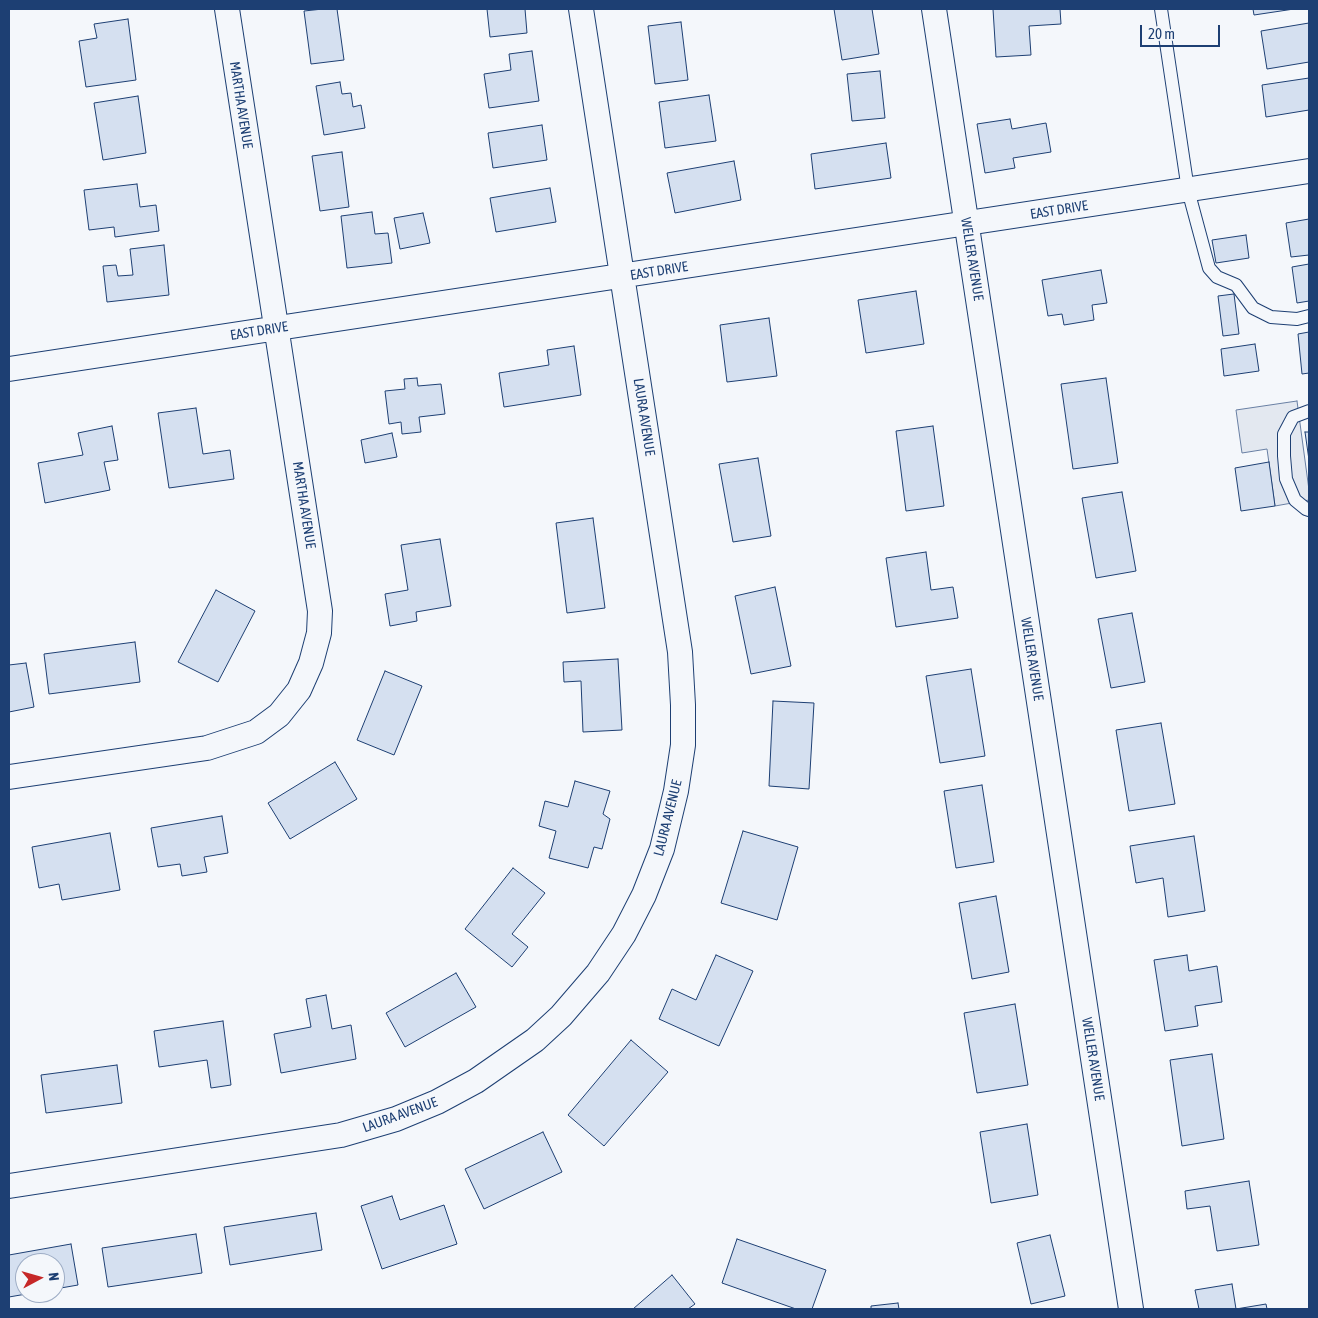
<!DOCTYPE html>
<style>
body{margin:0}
#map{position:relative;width:1318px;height:1318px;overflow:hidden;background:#f4f7fb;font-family:"Asap Condensed",sans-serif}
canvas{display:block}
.frame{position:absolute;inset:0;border:10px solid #1d3f73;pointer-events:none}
.north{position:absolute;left:15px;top:1253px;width:50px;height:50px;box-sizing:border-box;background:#f4f7fb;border:1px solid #9eadc5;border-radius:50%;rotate:84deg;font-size:14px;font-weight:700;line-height:20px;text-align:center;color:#1d3f73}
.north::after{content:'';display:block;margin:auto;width:18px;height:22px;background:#c62828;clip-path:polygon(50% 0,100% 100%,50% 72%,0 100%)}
.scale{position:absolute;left:1140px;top:25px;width:80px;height:22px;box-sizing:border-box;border:2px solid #1d3f73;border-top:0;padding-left:6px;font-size:15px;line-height:18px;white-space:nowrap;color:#1d3f73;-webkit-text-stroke:4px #f4f7fb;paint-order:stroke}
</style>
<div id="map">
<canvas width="1318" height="1318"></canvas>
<div class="frame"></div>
<div class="north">N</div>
<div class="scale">20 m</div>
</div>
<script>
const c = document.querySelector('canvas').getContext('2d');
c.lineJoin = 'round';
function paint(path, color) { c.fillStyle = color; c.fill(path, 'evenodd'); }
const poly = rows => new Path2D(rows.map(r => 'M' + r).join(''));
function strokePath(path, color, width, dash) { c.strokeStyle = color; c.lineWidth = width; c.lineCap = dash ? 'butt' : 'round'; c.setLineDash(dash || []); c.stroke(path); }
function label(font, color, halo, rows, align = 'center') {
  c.font = font + ' "Asap Condensed",sans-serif'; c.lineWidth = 4; c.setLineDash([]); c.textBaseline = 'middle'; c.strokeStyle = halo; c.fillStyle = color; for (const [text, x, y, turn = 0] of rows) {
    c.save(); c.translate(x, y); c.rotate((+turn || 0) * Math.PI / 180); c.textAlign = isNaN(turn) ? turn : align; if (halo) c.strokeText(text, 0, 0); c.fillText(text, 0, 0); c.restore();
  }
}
const parking = poly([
 [1297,401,1309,490,1309,500,1275,506,1267,449,1242,453,1236,410,1297,401]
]);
paint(parking, '#e3e8f0');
strokePath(parking, '#687fa3', 1);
const building = poly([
 [323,9,337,9,344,60,311,64,304,11,323,9],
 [487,9,525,9,527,33,490,37,487,9],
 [834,9,872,9,879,54,842,60,834,9],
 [993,9,1060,9,1061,24,1029,26,1031,55,996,57,993,9],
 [1253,9,1294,9,1254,15,1253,9],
 [128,19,136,80,86,87,79,41,97,38,94,24,128,19],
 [681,22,688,80,655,84,648,26,681,22],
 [1309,23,1309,62,1267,69,1261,31,1309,23],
 [532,51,539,101,489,108,484,74,511,70,509,54,532,51],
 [880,71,885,118,852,121,847,74,880,71],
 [1309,78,1309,110,1266,117,1262,85,1309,78],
 [340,82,342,94,351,93,353,107,361,105,365,128,324,135,316,86,340,82],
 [709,95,716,141,665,148,659,102,709,95],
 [138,96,146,153,103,160,94,103,138,96],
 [1010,119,1012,129,1046,123,1051,152,1013,158,1015,168,985,173,977,124,1010,119],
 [542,125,547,160,493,168,488,133,542,125],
 [886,143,891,178,815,189,811,154,886,143],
 [342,152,349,207,320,211,312,156,342,152],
 [734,161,741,200,675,213,667,173,734,161],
 [137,184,140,207,156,205,159,231,115,237,114,227,89,230,84,190,137,184],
 [550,188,556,222,496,232,490,198,550,188],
 [372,212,375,234,388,233,392,263,347,268,341,216,372,212],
 [423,213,430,243,400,249,394,218,423,213],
 [1309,219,1309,255,1291,257,1286,223,1309,219],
 [1246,235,1249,258,1216,263,1212,240,1246,235],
 [164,245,169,295,107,302,103,266,116,265,118,276,133,275,130,249,164,245],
 [1309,264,1309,301,1297,303,1292,267,1309,264],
 [1101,270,1107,303,1092,305,1094,320,1064,325,1062,314,1048,316,1042,280,1101,270],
 [916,291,924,344,866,353,858,300,916,291],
 [1234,294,1239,334,1223,336,1218,296,1234,294],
 [769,318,777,376,727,382,720,325,769,318],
 [1309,332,1309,373,1302,374,1298,334,1309,332],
 [1255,344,1259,371,1224,376,1221,349,1255,344],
 [574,346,581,395,504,407,499,373,549,365,547,350,574,346],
 [417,378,418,386,441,384,445,414,419,417,421,432,402,434,401,422,389,424,385,391,405,389,404,379,417,378],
 [1106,378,1118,463,1073,469,1061,384,1106,378],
 [196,408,203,454,230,450,234,479,169,488,158,413,196,408],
 [112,426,118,460,104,462,110,490,45,503,38,463,83,455,78,433,112,426],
 [933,426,944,506,906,511,896,431,933,426],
 [1305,432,1309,432,1309,460,1305,432],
 [392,433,397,457,365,463,361,440,392,433],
 [758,458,771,536,733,542,719,464,758,458],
 [1269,462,1275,506,1241,511,1235,468,1269,462],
 [1122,492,1136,571,1096,578,1082,498,1122,492],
 [593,518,605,608,567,613,556,523,593,518],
 [440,539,451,606,416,612,417,621,390,626,385,594,408,590,401,545,440,539],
 [926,552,931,590,953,587,958,618,896,627,886,558,926,552],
 [775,587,791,666,751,674,735,596,775,587],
 [216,590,255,611,218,682,178,662,216,590],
 [1132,613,1145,682,1111,688,1098,619,1132,613],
 [135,642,140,682,49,694,44,654,135,642],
 [618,659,622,730,583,732,581,681,564,682,563,662,618,659],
 [26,663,34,707,9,712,9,665,26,663],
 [971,669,985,756,940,763,926,676,971,669],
 [385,671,422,686,394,755,357,740,385,671],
 [773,701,814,703,809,789,769,786,773,701],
 [1161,723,1175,804,1129,811,1116,730,1161,723],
 [335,762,357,799,290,839,268,803,335,762],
 [575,781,610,791,603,814,610,819,602,849,594,847,588,868,549,858,556,831,539,826,545,801,568,807,575,781],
 [982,785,994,862,956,868,944,791,982,785],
 [222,816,228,853,204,857,207,872,182,876,180,864,158,867,151,828,222,816],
 [743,831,798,847,777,920,721,903,743,831],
 [110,833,120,890,62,900,59,884,39,888,32,847,110,833],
 [1194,836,1205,911,1168,917,1163,878,1136,883,1130,846,1194,836],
 [513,868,545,893,512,934,528,947,512,967,465,929,513,868],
 [996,896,1009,972,972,979,959,903,996,896],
 [716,955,753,971,719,1046,659,1019,672,989,696,1000,716,955],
 [1187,955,1189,971,1217,966,1222,1002,1195,1006,1198,1026,1165,1031,1154,960,1187,955],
 [456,973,476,1007,405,1047,386,1013,456,973],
 [326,995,332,1029,351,1025,356,1059,281,1073,274,1034,311,1027,306,999,326,995],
 [1015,1004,1028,1085,977,1093,964,1013,1015,1004],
 [223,1021,231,1085,211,1088,207,1060,159,1067,154,1031,223,1021],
 [631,1040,668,1072,604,1146,568,1115,631,1040],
 [1212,1054,1224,1139,1182,1146,1170,1060,1212,1054],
 [117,1065,122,1103,46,1113,41,1075,117,1065],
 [1027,1124,1038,1195,991,1203,980,1132,1027,1124],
 [543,1132,562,1172,484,1209,465,1169,543,1132],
 [1249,1181,1259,1245,1217,1251,1210,1206,1187,1209,1185,1191,1249,1181],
 [392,1196,400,1220,444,1205,457,1244,382,1269,361,1206,392,1196],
 [316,1213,322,1250,230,1265,224,1227,316,1213],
 [196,1234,202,1273,108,1287,102,1248,196,1234],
 [1050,1235,1065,1296,1031,1304,1017,1243,1050,1235],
 [737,1239,826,1270,812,1309,796,1309,722,1283,737,1239],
 [71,1244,78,1285,55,1289,55,1263,25,1263,25,1293,32,1293,9,1297,9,1255,71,1244],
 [672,1275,695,1304,688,1309,633,1309,672,1275],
 [1232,1284,1236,1309,1266,1304,1267,1309,1199,1309,1195,1290,1232,1284],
 [898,1303,899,1309,871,1309,871,1306,898,1303]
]);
paint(building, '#d5e0f0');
strokePath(building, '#1d3f73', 1);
const lane = poly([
 [1161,9,1188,190,1209,268,1217,277,1236,285,1253,308,1271,317,1297,319,1309,316],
 [1309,411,1293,417,1284,434,1284,456,1286,479,1295,500,1306,509,1309,510]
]);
const street = poly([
 [934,9,1131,1309],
 [9,369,1309,171],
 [9,777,207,748,256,732,279,715,299,690,311,663,319,633,320,611,227,9],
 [9,1186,341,1135,396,1119,437,1102,476,1081,535,1040,561,1016,598,973,624,934,644,895,662,849,676,791,683,745,683,705,680,652,581,9]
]);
strokePath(lane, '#1d3f73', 14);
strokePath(street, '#1d3f73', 26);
strokePath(lane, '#f4f7fb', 12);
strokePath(street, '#f4f7fb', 24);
label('14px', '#1d3f73', '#f4f7fb', [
 ["MARTHA AVENUE",241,105,81],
 ["EAST DRIVE",1059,210,-9],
 ["WELLER AVENUE",972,259,81],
 ["EAST DRIVE",659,271,-9],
 ["EAST DRIVE",259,331,-9],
 ["LAURA AVENUE",644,417,81],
 ["MARTHA AVENUE",304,505,81],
 ["WELLER AVENUE",1032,659,81],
 ["LAURA AVENUE",668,818,-76],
 ["WELLER AVENUE",1093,1059,81],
 ["LAURA AVENUE",400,1115,-20]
]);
</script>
